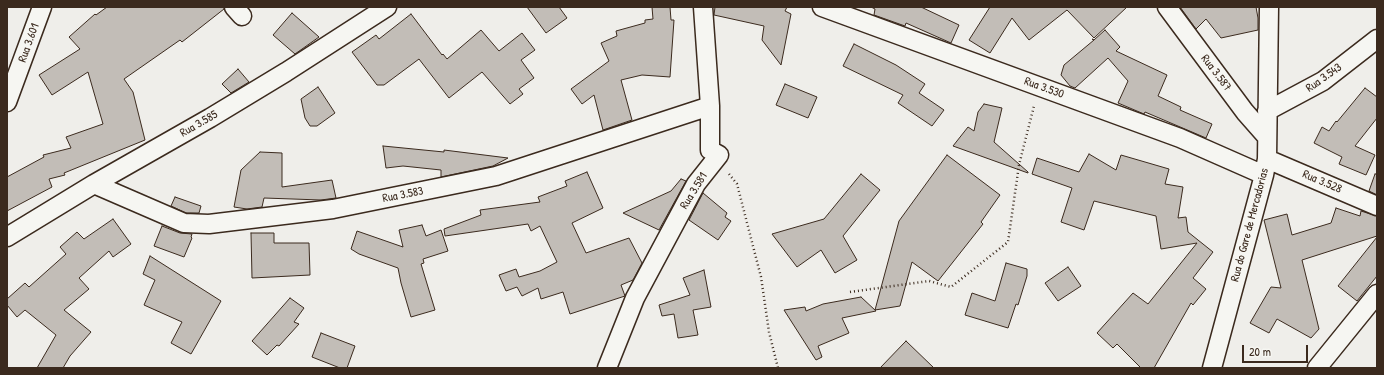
<!DOCTYPE html>
<style>
body{margin:0}
#map{position:relative;width:1384px;height:375px;overflow:hidden;background:#efeeea;font-family:"Patrick Hand",sans-serif}
canvas{display:block}
.frame{position:absolute;inset:0;border:8px solid #3b2a1e;pointer-events:none}
.scale{position:absolute;left:1242px;top:345px;width:66px;height:18px;box-sizing:border-box;border:2px solid #3b2a1e;border-top:0;padding-left:5px;font-size:12px;line-height:14px;white-space:nowrap;color:#3b2a1e;-webkit-text-stroke:3px #f6f6f2;paint-order:stroke}
</style>
<div id="map">
<canvas width="1384" height="375"></canvas>
<div class="frame"></div>
<div class="scale">20 m</div>
</div>
<script>
const c = document.querySelector('canvas').getContext('2d');
c.lineJoin = 'round';
function paint(path, color) { c.fillStyle = color; c.fill(path, 'evenodd'); }
const poly = rows => new Path2D(rows.map(r => 'M' + r).join(''));
function strokePath(path, color, width, dash) { c.strokeStyle = color; c.lineWidth = width; c.lineCap = dash ? 'butt' : 'round'; c.setLineDash(dash || []); c.stroke(path); }
function label(font, color, halo, rows, align = 'center') {
  c.font = font + ' "Patrick Hand",sans-serif'; c.lineWidth = 3; c.setLineDash([]); c.textBaseline = 'middle'; c.strokeStyle = halo; c.fillStyle = color; for (const [text, x, y, turn = 0] of rows) {
    c.save(); c.translate(x, y); c.rotate((+turn || 0) * Math.PI / 180); c.textAlign = isNaN(turn) ? turn : align; if (halo) c.strokeText(text, 0, 0); c.fillText(text, 0, 0); c.restore();
  }
}
const building = poly([
 [107,7,224,7,224,9,182,42,180,40,124,79,133,92,145,140,64,173,65,175,49,179,52,187,7,211,7,177,44,157,43,155,71,148,66,137,103,124,88,72,52,95,39,75,80,49,69,37,95,14,96,15,107,7],
 [527,7,559,7,567,18,546,33,527,7],
 [652,7,670,7,671,20,674,20,670,77,642,75,621,80,632,120,603,130,594,95,582,104,571,89,609,61,601,43,617,36,616,31,645,23,645,20,653,19,652,7],
 [715,7,787,7,785,11,791,14,781,65,762,40,764,26,714,15,715,7],
 [871,7,921,7,959,25,951,43,906,23,905,26,874,15,875,9,871,7],
 [990,7,1127,7,1094,38,1067,10,1029,40,1012,18,990,53,969,40,990,7],
 [1180,7,1256,7,1258,18,1258,30,1221,38,1206,19,1196,29,1180,7],
 [292,13,319,37,295,54,273,35,292,13],
 [411,14,442,55,443,54,447,59,481,30,499,51,522,33,535,50,521,60,534,78,519,89,523,94,510,104,482,72,449,98,419,59,384,85,377,85,352,52,376,35,379,39,411,14],
 [1105,30,1120,47,1116,51,1167,75,1158,96,1181,107,1180,110,1212,124,1206,138,1145,112,1144,114,1118,103,1128,81,1108,58,1075,88,1070,86,1061,75,1064,65,1094,40,1092,39,1094,40,1105,30],
 [854,44,896,65,925,84,919,93,944,110,932,126,898,103,903,95,843,66,854,44],
 [238,69,249,82,231,93,222,84,238,69],
 [785,84,817,97,808,118,776,105,785,84],
 [318,87,335,113,317,126,310,126,305,118,301,99,318,87],
 [1365,88,1377,97,1377,118,1355,146,1375,155,1366,175,1339,164,1342,157,1314,143,1322,127,1329,131,1336,121,1337,122,1365,88],
 [984,104,1002,108,994,142,1028,172,1028,173,953,146,968,127,974,131,978,112,984,104],
 [383,146,444,152,444,150,508,158,493,166,441,177,441,170,403,166,386,168,383,146],
 [260,152,282,153,282,187,332,180,336,198,321,200,264,198,262,207,247,209,234,207,241,170,260,152],
 [1089,154,1116,170,1121,155,1169,169,1165,184,1183,187,1178,218,1186,217,1188,232,1213,252,1193,278,1206,289,1193,305,1191,303,1154,368,1141,368,1117,344,1113,348,1097,333,1133,293,1148,304,1197,243,1161,249,1156,216,1094,201,1084,230,1061,222,1072,188,1032,174,1037,158,1079,172,1089,154],
 [947,155,1000,195,981,222,983,224,938,281,912,262,900,306,875,310,899,221,947,155],
 [587,172,603,208,572,223,586,253,629,238,642,263,633,280,621,285,625,296,570,314,563,292,541,299,538,288,522,296,517,287,506,291,499,275,516,269,519,277,540,271,557,262,540,226,531,231,528,224,445,236,444,229,481,215,480,210,540,202,538,197,567,186,565,181,587,172],
 [861,174,880,190,843,236,857,260,835,273,821,250,797,267,772,234,824,219,861,174],
 [1375,174,1377,174,1377,195,1369,191,1375,174],
 [681,179,686,181,659,230,623,213,671,191,681,179],
 [703,193,727,213,725,217,731,221,718,240,689,220,703,193],
 [175,197,201,206,199,213,186,213,171,206,175,197],
 [1336,208,1360,216,1361,211,1377,216,1377,236,1302,260,1319,329,1311,338,1277,319,1269,333,1250,323,1271,287,1281,288,1264,220,1287,214,1292,235,1331,223,1336,208],
 [113,219,131,244,113,257,109,251,79,278,89,289,64,310,91,332,70,356,63,368,37,368,56,335,25,310,17,317,7,305,7,299,25,283,29,287,66,254,60,247,77,232,84,239,113,219],
 [422,225,426,236,441,230,448,251,423,259,424,263,421,264,435,310,411,317,401,283,398,268,359,254,351,249,357,231,403,247,399,230,422,225],
 [162,226,180,233,192,234,191,237,192,238,184,257,154,246,162,226],
 [251,233,274,233,274,243,309,243,310,275,252,278,251,233],
 [1377,237,1377,276,1357,301,1338,286,1377,237],
 [150,256,221,301,191,354,171,343,182,322,144,305,155,280,143,274,150,256],
 [1006,263,1027,269,1027,276,1018,305,1016,304,1008,328,965,315,972,293,995,301,1006,263],
 [1068,267,1081,286,1058,301,1045,283,1068,267],
 [704,270,711,307,693,310,698,335,678,338,674,314,662,316,659,305,690,295,683,278,704,270],
 [861,297,876,311,842,318,849,333,818,346,822,357,816,360,784,310,805,307,806,311,823,304,861,297],
 [290,298,304,308,294,322,299,324,279,346,277,345,267,355,252,341,290,298],
 [321,333,355,346,347,368,340,368,312,357,321,333],
 [906,341,934,368,880,368,906,341]
]);
paint(building, '#c2bdb7');
strokePath(building, '#3b2a1e', 1);
const minor = poly([
 [234,7,242,16],
 [822,7,1180,138,1264,175],
 [1167,7,1245,112,1267,137],
 [7,102,42,7],
 [1267,111,1323,81,1377,39],
 [1267,159,1377,206],
 [94,184,184,223,209,224,333,209,496,176,710,106],
 [7,237,94,184,210,118,286,72,387,7],
 [607,368,635,298,696,184,719,155,710,150,710,106,703,7],
 [1212,368,1264,175,1267,159,1269,7],
 [1317,368,1377,294]
]);
strokePath(minor, '#3b2a1e', 21);
strokePath(poly([
 [729,174,737,184,761,277,769,332,778,368],
 [850,292,929,281,951,287,1008,242,1019,165,1034,106]
]), '#3b2a1e', 2.5, [1, 3]);
strokePath(minor, '#f6f6f2', 18);
label('12px', '#3b2a1e', '#f6f6f2', [
 ["Rua 3.601",29,43,-70],
 ["Rua 3.587",1216,73,53],
 ["Rua 3.543",1324,78,-35],
 ["Rua 3.530",1044,88,20],
 ["Rua 3.585",199,124,-30],
 ["Rua 3.528",1322,182,23],
 ["Rua 3.581",694,191,-58],
 ["Rua 3.583",403,195,-11],
 ["Rua do Gare de Mercadorias",1250,225,-75]
]);
</script>
